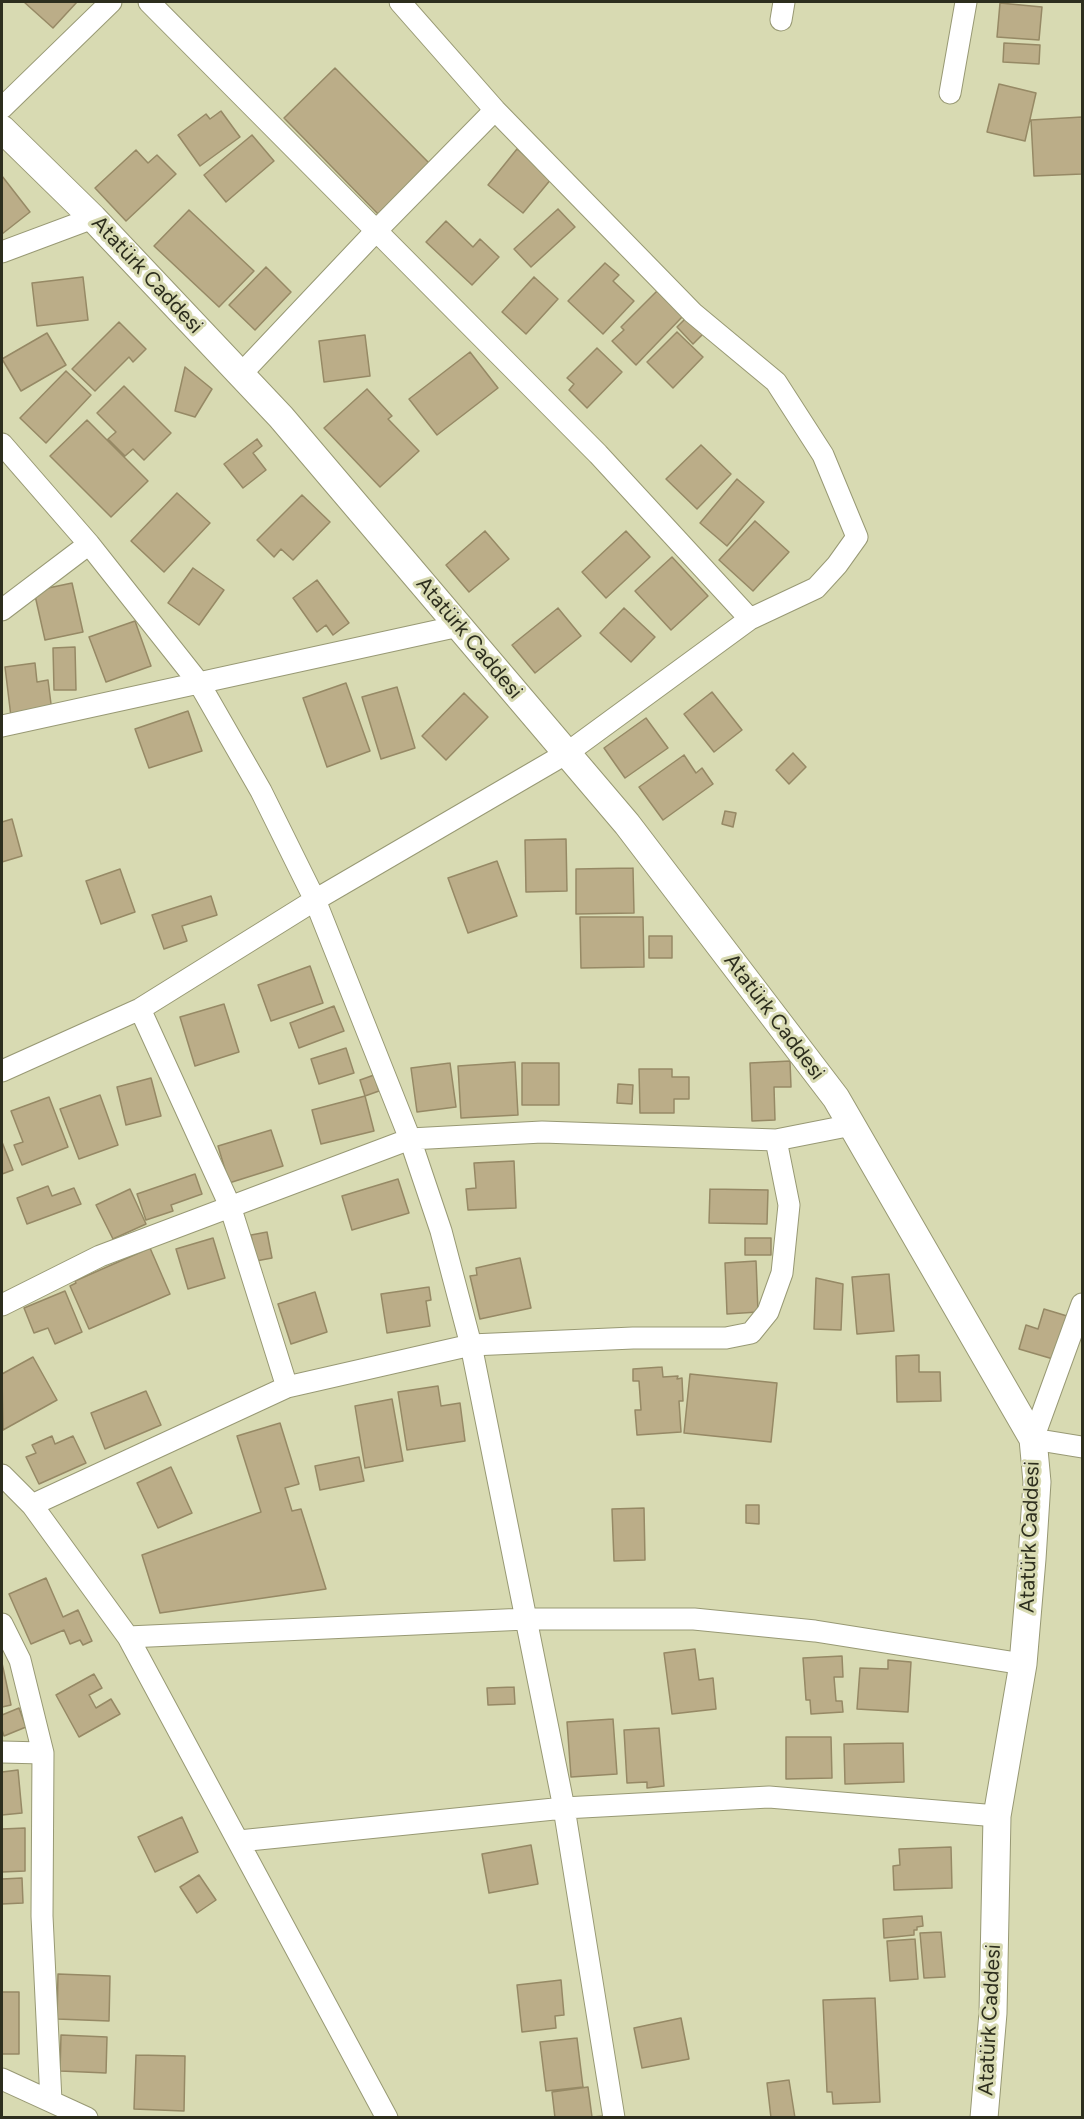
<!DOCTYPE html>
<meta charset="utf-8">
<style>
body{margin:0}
#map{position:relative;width:1084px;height:2119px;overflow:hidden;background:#d8dab2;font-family:Figtree,sans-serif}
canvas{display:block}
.frame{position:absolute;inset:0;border:3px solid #2d2e1e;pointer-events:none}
</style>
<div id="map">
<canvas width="1084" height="2119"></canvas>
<div class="frame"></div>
</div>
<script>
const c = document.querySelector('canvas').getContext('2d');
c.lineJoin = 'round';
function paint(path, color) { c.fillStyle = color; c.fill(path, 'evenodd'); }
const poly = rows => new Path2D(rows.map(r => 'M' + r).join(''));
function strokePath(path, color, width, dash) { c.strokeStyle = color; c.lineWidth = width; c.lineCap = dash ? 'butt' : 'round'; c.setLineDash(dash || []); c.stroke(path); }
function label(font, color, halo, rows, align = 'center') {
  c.font = font + ' Figtree,sans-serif'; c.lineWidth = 6; c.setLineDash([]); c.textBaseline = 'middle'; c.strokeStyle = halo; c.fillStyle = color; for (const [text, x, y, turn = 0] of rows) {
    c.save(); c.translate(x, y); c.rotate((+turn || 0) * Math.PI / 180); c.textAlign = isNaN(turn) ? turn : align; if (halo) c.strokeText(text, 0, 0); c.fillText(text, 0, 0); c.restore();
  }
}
const building = poly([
 [24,2,77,2,53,28,24,2],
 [1000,3,1042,7,1039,40,997,37,1000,3],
 [1004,43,1040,45,1039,64,1003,62,1004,43],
 [335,68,432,166,380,216,284,118,335,68],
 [999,84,1036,93,1025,141,987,132,999,84],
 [221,111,240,137,200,166,178,135,206,114,210,119,221,111],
 [1082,117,1082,174,1034,176,1031,120,1082,117],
 [252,135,274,161,226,202,204,175,252,135],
 [517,149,552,178,523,213,488,185,517,149],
 [136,150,148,163,157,155,176,174,126,221,95,188,136,150],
 [2,176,30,212,2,234,2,176],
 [558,209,575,227,531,267,514,249,558,209],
 [189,210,254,271,219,307,154,246,189,210],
 [446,221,473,247,480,239,499,257,472,285,426,242,446,221],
 [605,263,619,275,613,281,634,301,603,334,568,301,605,263],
 [266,267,291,292,255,330,229,305,266,267],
 [83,277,88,320,37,326,32,283,83,277],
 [534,277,558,299,526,334,502,312,534,277],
 [657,291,683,316,636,365,612,341,624,330,621,327,657,291],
 [686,318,703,334,693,344,677,327,686,318],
 [119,322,146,349,133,362,129,357,95,391,72,369,119,322],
 [677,332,703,357,673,388,647,362,677,332],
 [47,333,66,365,21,391,2,359,47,333],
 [365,335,370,376,324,382,319,341,365,335],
 [597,348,622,372,587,408,569,390,574,384,567,378,597,348],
 [470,352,498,388,437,435,409,399,470,352],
 [185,367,212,389,195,417,175,411,185,367],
 [66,371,91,395,46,443,20,418,66,371],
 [124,386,171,433,144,460,133,449,125,456,108,439,116,432,97,413,124,386],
 [367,389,392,416,388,419,419,451,380,487,324,428,367,389],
 [87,420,148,481,111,517,50,456,87,420],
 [257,439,262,446,253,453,266,470,243,488,224,464,257,439],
 [701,445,731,474,697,509,666,479,701,445],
 [737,479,764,502,727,546,700,523,737,479],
 [177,493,210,523,164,572,131,541,177,493],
 [302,495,330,522,293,560,281,549,274,557,257,540,302,495],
 [755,521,789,552,753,591,719,560,755,521],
 [485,531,509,559,469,592,446,565,485,531],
 [626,531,650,557,606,598,582,572,626,531],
 [672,557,708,596,671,630,635,591,672,557],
 [193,568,224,590,199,625,168,603,193,568],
 [317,580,349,623,333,635,326,625,317,632,293,598,317,580],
 [72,583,83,632,45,640,34,591,72,583],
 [558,608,581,636,535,673,512,645,558,608],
 [624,608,655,637,631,662,600,633,624,608],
 [135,621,151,666,106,682,89,637,135,621],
 [75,647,76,690,54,690,53,648,75,647],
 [35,663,37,682,48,680,52,712,11,717,5,667,35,663],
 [346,683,370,751,327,767,303,698,346,683],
 [397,687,415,748,381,759,362,697,397,687],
 [712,692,742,730,714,752,684,714,712,692],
 [464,693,488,717,446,760,422,736,464,693],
 [188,711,202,751,149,768,135,729,188,711],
 [646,718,668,748,625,778,604,748,646,718],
 [793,753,806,767,789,784,776,770,793,753],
 [684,755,696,773,702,768,713,784,663,820,639,787,684,755],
 [725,811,736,813,733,827,722,824,725,811],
 [12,819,22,856,2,862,2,822,12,819],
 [566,839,567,891,526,892,525,840,566,839],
 [497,861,517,916,468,933,448,878,497,861],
 [633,868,634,913,576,914,576,869,633,868],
 [120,869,135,912,101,924,86,881,120,869],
 [211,896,217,915,182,926,187,941,164,949,152,915,211,896],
 [580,917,643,917,644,967,581,968,580,917],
 [649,936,672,936,672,958,649,958,649,936],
 [310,966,323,1003,271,1021,258,985,310,966],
 [224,1004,239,1052,195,1066,180,1017,224,1004],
 [334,1006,344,1031,299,1048,290,1023,334,1006],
 [346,1048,354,1073,319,1084,311,1059,346,1048],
 [790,1061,791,1087,774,1087,775,1120,752,1121,750,1063,790,1061],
 [515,1062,518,1115,461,1118,458,1066,515,1062],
 [450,1063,456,1107,417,1112,411,1068,450,1063],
 [522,1063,559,1063,559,1105,522,1105,522,1063],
 [639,1069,672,1069,672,1077,689,1077,689,1099,674,1099,674,1113,640,1113,639,1069],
 [374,1075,379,1091,365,1096,360,1080,374,1075],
 [151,1078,161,1116,126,1125,117,1087,151,1078],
 [618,1084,633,1085,632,1104,617,1103,618,1084],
 [100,1095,118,1145,79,1159,60,1109,100,1095],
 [365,1096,374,1131,321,1144,312,1110,365,1096],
 [49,1097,68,1147,22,1165,14,1145,23,1142,11,1111,49,1097],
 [271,1130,283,1166,229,1183,218,1146,271,1130],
 [2,1142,13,1170,2,1174,2,1142],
 [514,1161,516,1208,468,1210,466,1189,476,1188,474,1163,514,1161],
 [195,1174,202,1194,171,1205,173,1211,146,1220,137,1194,195,1174],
 [398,1179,409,1213,352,1230,342,1196,398,1179],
 [48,1186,52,1196,74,1188,81,1204,27,1224,17,1198,48,1186],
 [130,1189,146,1224,113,1239,96,1205,130,1189],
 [710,1189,768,1190,767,1224,709,1223,710,1189],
 [267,1232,272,1258,256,1261,251,1235,267,1232],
 [213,1238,225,1278,188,1289,176,1249,213,1238],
 [745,1238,771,1238,771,1255,745,1255,745,1238],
 [150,1248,170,1294,89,1329,70,1286,76,1283,75,1281,150,1248],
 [520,1258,531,1308,480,1319,470,1276,477,1275,476,1268,520,1258],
 [756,1261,758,1312,727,1314,725,1263,756,1261],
 [889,1274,894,1331,857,1334,852,1277,889,1274],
 [816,1278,843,1284,841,1330,814,1329,816,1278],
 [429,1287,431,1300,426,1301,430,1326,387,1333,381,1294,429,1287],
 [65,1291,82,1332,55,1344,48,1328,34,1333,24,1308,65,1291],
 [315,1292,327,1332,291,1344,278,1304,315,1292],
 [1044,1309,1067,1316,1053,1359,1019,1349,1026,1325,1038,1329,1044,1309],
 [919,1355,919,1372,940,1372,941,1401,897,1402,896,1356,919,1355],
 [33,1357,57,1400,3,1430,2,1374,33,1357],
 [662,1367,663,1377,678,1376,677,1379,682,1378,683,1401,679,1401,681,1432,637,1435,635,1410,641,1410,639,1381,633,1381,633,1369,662,1367],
 [690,1374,777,1383,771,1442,684,1433,690,1374],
 [438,1386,441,1406,460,1403,465,1441,407,1450,398,1392,438,1386],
 [146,1391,161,1425,105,1449,91,1413,146,1391],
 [392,1399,403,1461,365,1468,355,1406,392,1399],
 [280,1423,299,1484,285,1488,292,1511,301,1509,326,1589,160,1613,142,1555,261,1512,237,1436,280,1423],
 [52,1436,55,1444,73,1436,86,1463,39,1484,26,1457,36,1453,32,1445,52,1436],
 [359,1457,364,1481,320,1490,315,1466,359,1457],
 [171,1467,192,1513,158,1528,137,1483,171,1467],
 [746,1505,759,1505,759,1524,746,1523,746,1505],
 [644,1508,645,1560,614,1561,612,1509,644,1508],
 [46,1578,63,1617,78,1610,92,1641,83,1645,80,1640,70,1644,64,1630,31,1644,9,1594,46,1578],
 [695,1649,699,1680,713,1678,716,1709,672,1714,664,1653,695,1649],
 [842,1656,843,1677,834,1677,836,1701,842,1701,843,1712,811,1714,810,1700,806,1700,803,1658,842,1656],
 [888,1660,911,1662,908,1712,857,1709,860,1668,888,1669,888,1660],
 [2,1663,11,1705,2,1707,2,1663],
 [94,1674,102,1688,89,1695,96,1708,111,1699,120,1714,79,1737,56,1695,94,1674],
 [514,1687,515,1704,488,1705,487,1688,514,1687],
 [19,1708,26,1727,4,1736,2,1730,2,1715,19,1708],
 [613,1719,617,1774,571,1777,567,1722,613,1719],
 [659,1728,664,1786,647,1788,647,1782,627,1783,624,1730,659,1728],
 [786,1737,831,1737,832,1778,786,1779,786,1737],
 [903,1743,904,1782,845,1784,844,1744,903,1743],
 [18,1770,22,1813,2,1815,2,1772,18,1770],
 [182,1817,198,1852,155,1872,138,1837,182,1817],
 [25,1828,25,1871,2,1872,2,1829,25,1828],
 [531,1845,538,1884,489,1893,482,1854,531,1845],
 [951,1847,952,1888,894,1890,893,1866,900,1865,899,1849,951,1847],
 [199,1875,216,1900,197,1913,180,1887,199,1875],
 [22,1878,23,1903,2,1904,2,1879,22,1878],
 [922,1916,923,1926,917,1927,917,1930,914,1930,914,1935,884,1938,883,1919,922,1916],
 [941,1932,945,1977,924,1978,920,1933,941,1932],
 [915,1939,918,1979,890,1981,887,1941,915,1939],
 [58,1974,110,1976,109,2021,57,2019,58,1974],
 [561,1980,564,2015,555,2016,556,2028,522,2032,517,1985,561,1980],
 [2,1992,19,1992,19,2054,2,2054,2,1992],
 [875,1998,880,2102,833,2104,832,2092,827,2092,823,2000,875,1998],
 [681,2018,689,2059,642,2068,634,2028,681,2018],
 [61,2035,107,2037,106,2073,60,2071,61,2035],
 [577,2038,583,2087,546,2091,540,2042,577,2038],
 [136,2055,185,2056,184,2111,134,2109,136,2055],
 [789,2080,795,2118,771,2118,767,2083,789,2080],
 [588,2087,592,2117,606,2116,606,2118,555,2118,552,2092,588,2087]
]);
paint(building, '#bbad88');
strokePath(building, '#968965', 1.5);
const minor = poly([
 [149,2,598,454,750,619],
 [781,20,784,2],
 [950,93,966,2],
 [2,108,111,2],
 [2,252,93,218],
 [241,374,375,232,495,110],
 [2,444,89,544,199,683,261,791,315,900,410,1139,441,1231,471,1345,564,1808,614,2118],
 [2,610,89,544],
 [2,726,459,626],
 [140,1009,230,1206,287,1387],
 [2,1071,140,1009,315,900,567,753,750,619,816,588,837,565,857,537,823,455,776,382,693,313,495,110,400,2],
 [1082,1304,1033,1439,1082,1447],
 [2,1305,100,1256,410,1139,542,1132,776,1140,852,1125],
 [2,1475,32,1505,128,1637,387,2118],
 [32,1505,287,1387,471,1345,633,1338,726,1338,751,1333,768,1312,782,1273,789,1205,776,1140],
 [2,1624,20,1660,43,1753,42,1916,51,2101],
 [128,1637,526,1619,694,1619,815,1631,1023,1664],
 [2,1752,43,1753],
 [239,1841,564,1808,769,1797,997,1816],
 [2,2079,87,2118]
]);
const tertiary = poly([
 [2,129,93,218,281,417,627,824,836,1098,1033,1439,1037,1482,1032,1559,1023,1664,997,1816,993,2013,984,2118]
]);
strokePath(minor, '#989974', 23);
strokePath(tertiary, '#989974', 29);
strokePath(minor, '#fff', 21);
strokePath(tertiary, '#fff', 27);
label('21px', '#2d2e1e', '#d8dab2', [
 ["Atatürk Caddesi",147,275,47],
 ["Atatürk Caddesi",469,638,50],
 ["Atatürk Caddesi",774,1017,53],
 ["Atatürk Caddesi",1030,1537,-88],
 ["Atatürk Caddesi",990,2020,-87]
]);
</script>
